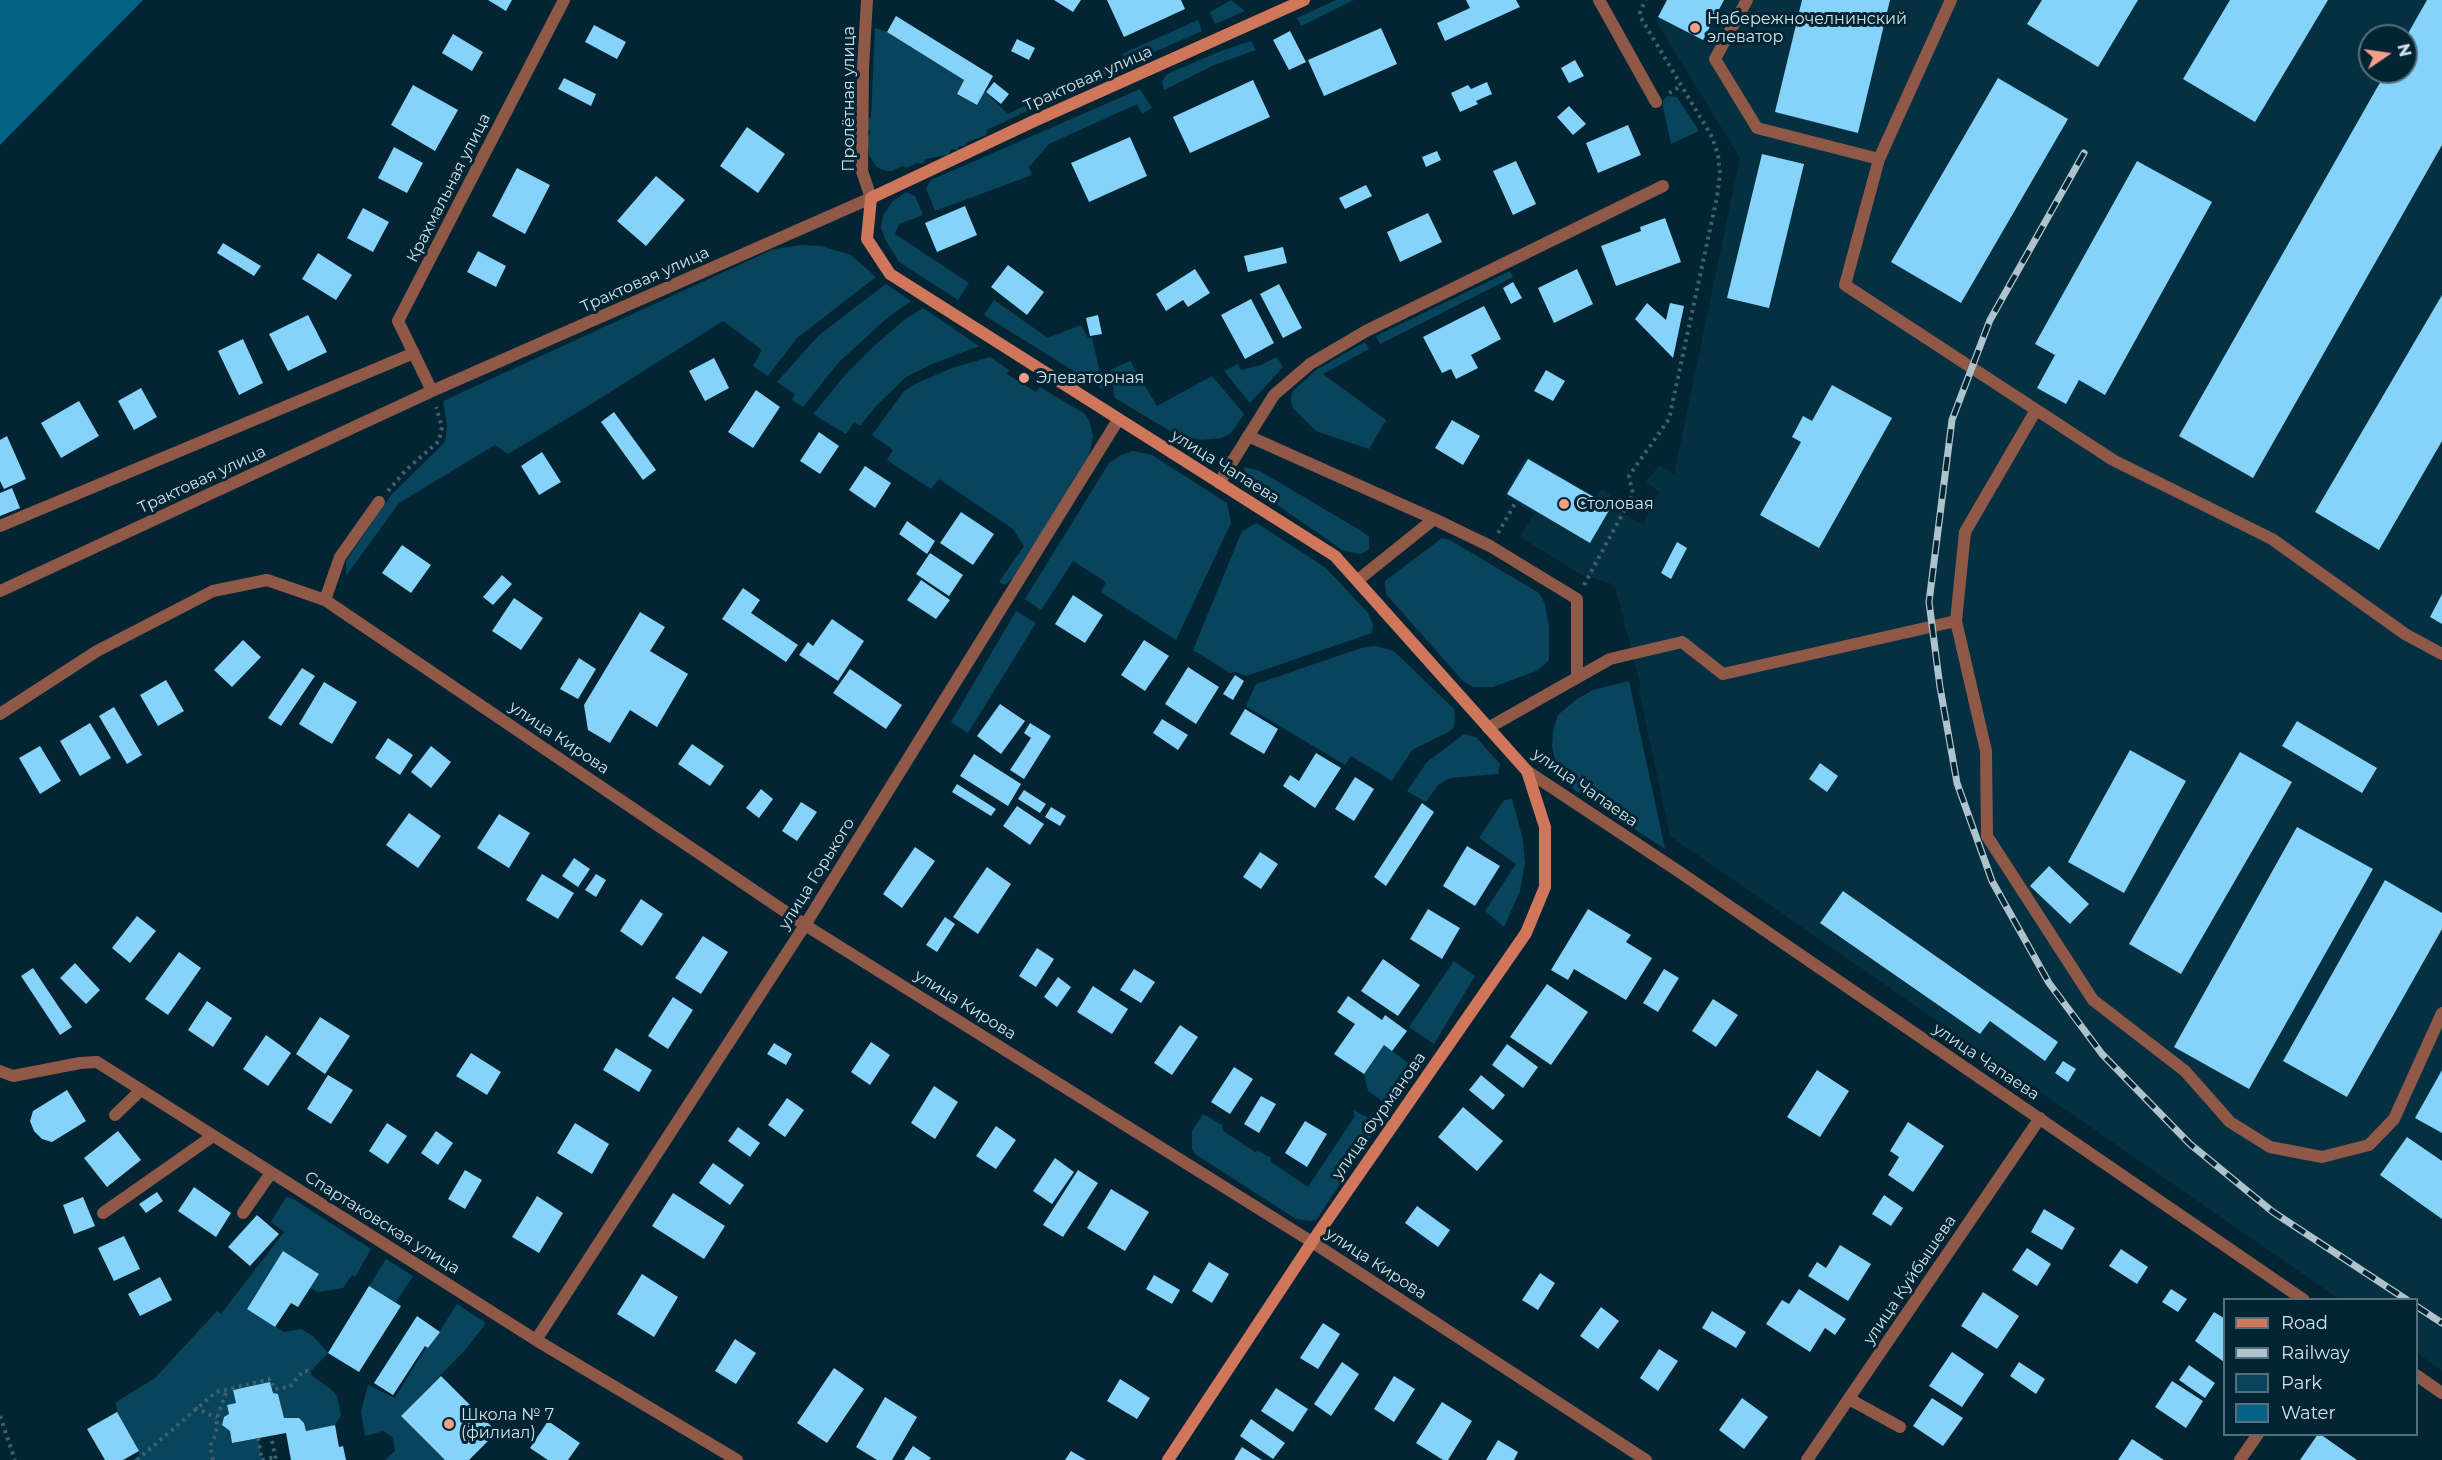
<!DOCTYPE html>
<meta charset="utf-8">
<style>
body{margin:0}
#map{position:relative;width:2442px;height:1460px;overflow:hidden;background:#032433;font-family:Montserrat,sans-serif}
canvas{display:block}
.legend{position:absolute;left:2223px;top:1298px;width:195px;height:138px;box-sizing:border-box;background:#032433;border:2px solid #55707d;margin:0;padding:8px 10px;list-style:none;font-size:18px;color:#d0e2eb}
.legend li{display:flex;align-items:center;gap:12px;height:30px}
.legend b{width:30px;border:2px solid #55707d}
.north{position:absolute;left:2358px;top:24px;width:60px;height:60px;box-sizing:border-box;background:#032433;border:2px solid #55707d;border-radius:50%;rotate:77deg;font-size:16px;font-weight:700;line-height:24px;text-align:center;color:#d0e2eb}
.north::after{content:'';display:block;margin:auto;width:21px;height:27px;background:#f39f86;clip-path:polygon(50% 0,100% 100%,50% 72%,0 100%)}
</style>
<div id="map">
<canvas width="2442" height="1460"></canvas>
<ul class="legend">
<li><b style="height:8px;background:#d0765b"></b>Road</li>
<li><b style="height:8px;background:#afc3cd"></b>Railway</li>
<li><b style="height:16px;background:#08455d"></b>Park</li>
<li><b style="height:16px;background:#036285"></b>Water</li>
</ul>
<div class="north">N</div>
</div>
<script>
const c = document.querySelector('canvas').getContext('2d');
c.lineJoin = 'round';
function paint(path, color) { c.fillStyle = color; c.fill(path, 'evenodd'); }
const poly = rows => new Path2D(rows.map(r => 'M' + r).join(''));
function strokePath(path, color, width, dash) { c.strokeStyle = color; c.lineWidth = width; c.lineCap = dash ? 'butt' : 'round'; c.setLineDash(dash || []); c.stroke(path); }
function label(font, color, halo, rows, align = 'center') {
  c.font = font + ' Montserrat,sans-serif'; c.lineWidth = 6; c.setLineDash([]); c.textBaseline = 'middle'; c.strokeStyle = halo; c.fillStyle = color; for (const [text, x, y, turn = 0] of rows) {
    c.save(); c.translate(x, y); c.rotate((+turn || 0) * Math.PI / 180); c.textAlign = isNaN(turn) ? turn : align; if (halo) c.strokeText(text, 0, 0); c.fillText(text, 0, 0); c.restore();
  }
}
paint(poly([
 [1667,0,2442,0,2442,1371,2417,1353,2416,1300,2339,1299,1670,836,1639,691,1640,684,1615,585,1580,574,1520,537,1534,514,1504,495,1526,456,1596,497,1602,489,1611,495,1607,504,1643,525,1659,492,1646,482,1659,465,1674,474,1740,158,1656,21],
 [2370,36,2406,36,2406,72,2370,72]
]), '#043041');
paint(poly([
 [1231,0,1245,11,1215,24,1210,12],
 [1336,0,1354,0,1301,26,1297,18],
 [1198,20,1202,31,1127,64,1122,54],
 [875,28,887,32,964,80,957,95,977,105,984,91,1008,114,1114,62,1117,68,987,130,986,135,968,142,965,146,960,146,957,150,951,149,948,155,925,159,923,164,917,163,906,168,903,166,892,171,886,171,877,167,870,157,867,144,870,131,866,128,867,120,871,117],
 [1251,41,1256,50,1214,65,1164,90,1162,82,1167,74,1221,51],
 [1140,89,1152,108,1142,114,1137,104,1049,144,1029,167,1032,175,935,211,926,188,931,180],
 [1667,96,1677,97,1699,131,1671,144,1663,107,1663,101],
 [906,192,915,196,923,215,899,224,895,234,969,283,958,300,899,262,885,239,881,228,883,215,893,201],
 [803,245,821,246,851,255,876,277,797,338,768,376,753,366,762,350,723,321,588,406,508,454,495,445,399,503,346,576,346,561,391,495,445,442,447,426,443,401,774,249],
 [1510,271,1513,277,1380,344,1376,336],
 [886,284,911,301,887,318,838,363,803,407,792,400,795,394,777,382,819,335],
 [994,300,1048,338,1081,325,1088,338,1092,338,1104,390,984,315],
 [923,308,979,346,930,365,906,377,876,406,860,426,854,422,846,434,813,414,846,374,873,347,904,320],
 [1365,342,1369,349,1323,374,1386,420,1369,449,1316,431,1292,407,1291,400,1292,392,1316,370],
 [990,357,1009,370,1007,374,1036,392,1040,387,1085,414,1089,420,1093,436,1089,455,1018,573,1005,585,999,582,1024,546,1013,529,939,479,931,489,887,460,893,450,872,435,904,391,915,384,952,368],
 [1277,357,1283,367,1250,403,1224,371,1238,364,1241,370,1261,365],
 [1130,361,1157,406,1212,376,1244,414,1231,433,1221,438,1202,440,1175,434,1115,398,1110,370],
 [1133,451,1152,455,1227,503,1231,523,1176,640,1101,592,1106,582,1073,561,1041,610,1025,599,1109,463,1121,455],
 [1244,467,1260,471,1363,532,1369,537,1369,550,1360,554,1344,551,1248,485],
 [1257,523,1326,568,1368,613,1373,624,1372,633,1246,676,1236,672,1230,673,1193,650,1242,531],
 [1442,538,1450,540,1539,593,1545,604,1549,627,1549,660,1543,666,1536,671,1493,687,1473,687,1464,682,1386,594,1385,581],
 [1016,611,1036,623,968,733,951,722],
 [1375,646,1394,651,1454,709,1455,714,1454,727,1450,731,1412,750,1392,781,1351,756,1345,765,1246,706,1256,684,1361,648],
 [1629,681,1665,849,1576,791,1564,779,1556,764,1552,747,1553,730,1558,715,1577,699,1593,690],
 [1464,734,1476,737,1500,764,1498,774,1450,778,1438,785,1426,802,1407,791,1427,762],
 [1512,799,1523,840,1525,863,1520,891,1504,927,1485,911,1516,864,1479,838,1504,800],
 [1454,961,1475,976,1434,1044,1409,1027],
 [1384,1045,1415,1068,1389,1106,1368,1091,1364,1074],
 [1353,1110,1367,1117,1374,1132,1317,1219,1310,1221,1296,1219,1195,1154,1192,1148,1192,1131,1203,1114,1222,1125,1223,1131,1255,1152,1258,1151,1271,1158,1271,1162,1308,1187,1355,1116],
 [286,1197,293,1199,371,1249,355,1277,352,1275,343,1288,318,1292,310,1288,319,1274,283,1252,247,1308,284,1332,301,1329,313,1336,328,1353,311,1371,312,1376,331,1389,337,1396,341,1415,335,1425,306,1431,304,1423,299,1418,284,1418,278,1394,273,1393,270,1382,233,1390,236,1403,227,1406,229,1414,224,1417,222,1425,230,1431,232,1443,258,1438,262,1460,132,1460,139,1456,139,1451,117,1412,116,1402,155,1378,217,1311,221,1314,284,1232,271,1222],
 [386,1259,413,1276,396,1302,369,1286],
 [457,1304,486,1323,467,1348,401,1416,445,1460,385,1460,395,1451,393,1437,383,1431,365,1436,361,1411,368,1385,395,1398,426,1347,429,1348]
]), '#08455d');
paint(poly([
 [0,0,143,0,0,145]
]), '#036285');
paint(poly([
 [488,0,512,0,506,11],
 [1054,0,1081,0,1073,12],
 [1107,0,1181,0,1185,9,1124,37],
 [1466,0,1516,0,1520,7,1445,41,1437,23,1470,8],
 [1667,0,1724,0,1703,40,1658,17],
 [1802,0,1890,0,1858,133,1775,112],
 [2042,0,2138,0,2098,67,2027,24],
 [2230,0,2328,0,2255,122,2183,79],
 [2427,0,2442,0,2442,145,2253,478,2179,436,2386,72,2406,72,2406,37],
 [896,16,993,76,977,105,957,94,964,80,887,32],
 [594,25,626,42,617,59,585,42],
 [1381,28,1397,64,1324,96,1308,60],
 [1290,31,1306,62,1289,70,1273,40],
 [453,34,483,52,472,71,442,53],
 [1017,39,1035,48,1029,60,1011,51],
 [1575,60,1584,76,1569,83,1561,68],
 [564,78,596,94,591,106,558,89],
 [1998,78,2068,119,1961,303,1891,262],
 [1253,80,1270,117,1190,153,1173,117],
 [994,82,1009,94,1001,104,986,92],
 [1487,82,1492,94,1476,101,1478,104,1460,112,1451,93,1468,85,1471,89],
 [413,85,458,110,435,151,391,125],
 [1569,106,1586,124,1573,135,1557,117],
 [1628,125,1641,155,1598,173,1586,143],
 [747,127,785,154,758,193,720,166],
 [1130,137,1147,176,1089,202,1071,163],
 [394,147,423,163,407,193,378,178],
 [1437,151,1441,160,1426,167,1422,157],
 [1762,154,1804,164,1769,308,1727,298],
 [1516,161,1536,204,1513,215,1493,171],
 [2137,161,2212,202,2105,395,2079,380,2066,404,2037,388,2055,355,2035,344],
 [517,168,550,185,525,234,492,216],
 [656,176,685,200,646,246,617,221],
 [1366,185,1372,196,1345,209,1339,198],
 [965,206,977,235,937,252,925,223],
 [363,208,389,222,373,252,347,238],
 [1428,213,1442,242,1400,262,1387,232],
 [1665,218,1681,262,1616,286,1601,246,1641,231,1640,227],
 [223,243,261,266,254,276,217,253],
 [1283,247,1287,263,1248,272,1244,256],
 [478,251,506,266,496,287,467,272],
 [318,253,352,275,336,300,302,279],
 [1008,265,1044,292,1027,315,991,287],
 [1195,269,1210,293,1188,307,1183,300,1166,311,1156,294],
 [1577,269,1593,304,1554,323,1538,288],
 [1513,282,1522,298,1511,304,1503,288],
 [1279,284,1302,328,1283,338,1260,294],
 [2442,295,2442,441,2379,550,2315,512],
 [1251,299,1274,343,1245,359,1221,315],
 [1647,303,1666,320,1670,303,1684,306,1673,358,1635,319],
 [1484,306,1501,339,1471,355,1478,368,1456,379,1451,369,1442,373,1423,337],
 [308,315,327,352,288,371,269,334],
 [1098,315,1102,334,1090,336,1086,318],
 [243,339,263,383,239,395,218,351],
 [714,358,729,388,705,401,689,371],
 [1546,370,1565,381,1553,401,1534,391],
 [1832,385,1892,418,1819,548,1760,515,1801,442,1792,437,1803,416,1812,421],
 [141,388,157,417,134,430,118,401],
 [756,390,780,407,753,448,728,432],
 [79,401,99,436,61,458,41,423],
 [614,412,656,470,643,480,601,422],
 [1452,420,1480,436,1463,465,1435,448],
 [819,432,839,446,820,474,800,461],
 [7,436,26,479,4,489,0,481,0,440],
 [542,452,561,482,539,495,521,466],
 [1528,459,1611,507,1590,543,1507,494],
 [865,466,891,483,875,508,849,490],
 [12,488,20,508,0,516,0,493],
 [961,512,994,534,973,565,940,543],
 [907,521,935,541,927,554,899,534],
 [1677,542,1687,548,1671,579,1661,573],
 [402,545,431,565,411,593,382,573],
 [930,553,963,575,949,596,916,574],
 [502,575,512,584,493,605,483,597],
 [921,580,950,600,936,619,907,600],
 [743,588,760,600,751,613,798,645,786,662,722,619],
 [2442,594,2442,624,2430,617],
 [1073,595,1103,615,1085,643,1055,624],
 [514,598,543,618,521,650,492,631],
 [640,612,665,627,650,651,688,674,657,727,630,710,610,743,588,730,584,705],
 [832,619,864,641,838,681,799,655,808,642,813,646],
 [243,640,261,657,232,687,214,670],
 [1144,640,1169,656,1145,691,1121,675],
 [579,658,596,669,578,699,560,689],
 [1188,667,1219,687,1196,724,1165,704],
 [302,668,315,676,281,726,268,718],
 [850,669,902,705,886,729,833,693],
 [1235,675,1244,681,1233,700,1223,694],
 [166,680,184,711,158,726,140,695],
 [324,682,357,702,332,744,299,724],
 [1000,704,1025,721,1001,754,977,736],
 [114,707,142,755,127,764,99,716],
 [1245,709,1278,729,1264,754,1230,734],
 [1162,719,1188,735,1178,750,1153,733],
 [2297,721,2377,768,2362,793,2282,746],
 [90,723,111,758,80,776,60,741],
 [1030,723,1051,736,1024,779,1010,770,1031,738,1024,733],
 [388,738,413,755,400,775,375,758],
 [692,744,724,766,710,786,678,764],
 [40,746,61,781,40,794,19,758],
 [431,746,451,762,431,788,411,772],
 [2130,750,2186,781,2124,893,2068,862],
 [2240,752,2292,782,2181,974,2129,944],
 [1316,753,1341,768,1315,808,1283,786,1290,775,1299,781],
 [974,754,1021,784,1008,806,960,776],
 [1820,763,1838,776,1827,792,1809,779],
 [1355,777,1374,789,1354,821,1335,809],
 [957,784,996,809,991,816,952,792],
 [761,789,773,799,759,818,746,808],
 [1024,790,1046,804,1040,813,1018,799],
 [801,802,817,812,797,841,782,831],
 [1422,803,1434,812,1386,886,1374,877],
 [1017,806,1044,824,1030,845,1003,826],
 [1051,807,1066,816,1060,826,1045,817],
 [409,813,441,836,418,868,386,845],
 [499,814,530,833,509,868,477,848],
 [2297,827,2373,869,2249,1089,2174,1047],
 [1467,846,1500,866,1475,906,1443,886],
 [915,847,935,861,902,908,883,894],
 [1260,852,1278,864,1261,889,1243,877],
 [574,858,590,869,578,887,562,876],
 [2049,866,2089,904,2070,924,2030,886],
 [987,867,1011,884,978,934,953,917],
 [542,874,574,893,558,919,526,900],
 [596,874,606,880,596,897,585,890],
 [2385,880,2442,913,2442,929,2347,1097,2283,1061],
 [1843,891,2058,1042,2045,1061,1990,1021,1980,1034,1820,923],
 [641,899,663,914,642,946,620,931],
 [1428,909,1460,928,1442,959,1410,939],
 [1588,909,1631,935,1626,942,1652,958,1626,1000,1574,969,1568,980,1551,970],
 [137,916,156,931,130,963,112,948],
 [945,917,955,924,937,952,926,945],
 [703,936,728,952,701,994,675,978],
 [1037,948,1054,959,1036,987,1019,976],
 [179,952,201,968,168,1015,145,999],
 [1383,959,1420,985,1398,1016,1361,991],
 [75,963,100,990,86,1004,60,978],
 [33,968,72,1027,60,1035,21,976],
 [1134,969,1155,982,1141,1003,1120,990],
 [1664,969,1679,978,1658,1012,1643,1003],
 [1058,977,1071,987,1057,1007,1044,997],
 [1547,984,1588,1012,1551,1065,1510,1037],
 [1093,986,1128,1009,1112,1034,1077,1012],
 [1348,996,1382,1020,1385,1015,1407,1031,1392,1051,1384,1045,1364,1074,1334,1054,1355,1024,1337,1012],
 [673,997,693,1010,668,1049,648,1036],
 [1713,999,1738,1015,1716,1047,1692,1031],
 [207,1001,232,1018,213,1047,188,1030],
 [320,1017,350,1036,325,1074,296,1054],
 [1180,1025,1198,1037,1172,1075,1154,1063],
 [266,1035,291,1053,268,1086,243,1069],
 [871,1042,890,1055,870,1085,851,1072],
 [774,1043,792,1054,786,1065,767,1054],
 [1507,1044,1538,1067,1523,1088,1492,1065],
 [616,1048,652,1070,639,1092,603,1070],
 [471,1053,501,1072,487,1095,456,1076],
 [2063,1061,2076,1069,2068,1082,2055,1073],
 [1234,1067,1253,1079,1230,1114,1211,1102],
 [1817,1070,1849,1091,1820,1137,1787,1117],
 [2442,1070,2442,1133,2415,1118],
 [328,1075,353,1090,331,1124,307,1109],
 [1481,1075,1505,1095,1493,1110,1469,1090],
 [934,1086,958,1102,935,1139,911,1123],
 [67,1090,86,1121,52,1142,42,1139,34,1131,30,1121,33,1111],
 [1261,1096,1276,1104,1259,1133,1244,1124],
 [787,1098,804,1110,785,1137,768,1125],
 [1463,1107,1503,1141,1477,1171,1438,1137],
 [1305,1121,1327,1134,1307,1167,1285,1153],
 [1908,1122,1944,1146,1913,1192,1888,1175,1899,1157,1890,1151],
 [387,1123,407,1136,388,1164,369,1151],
 [575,1123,609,1144,592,1174,557,1153],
 [996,1126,1016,1140,996,1169,976,1156],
 [738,1127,760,1143,750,1157,728,1141],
 [118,1131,141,1160,107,1187,84,1158],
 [436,1131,453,1143,438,1165,421,1153],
 [2407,1137,2442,1161,2442,1219,2380,1175],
 [1055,1158,1074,1172,1052,1204,1033,1191],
 [713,1163,744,1185,730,1205,699,1183],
 [465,1170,482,1180,465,1209,448,1199],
 [1078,1170,1098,1183,1063,1237,1043,1225],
 [194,1187,231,1213,216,1237,178,1211],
 [1111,1189,1149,1212,1125,1251,1087,1228],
 [157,1192,163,1201,146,1213,139,1204],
 [673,1193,725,1226,704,1259,652,1226],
 [1884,1195,1903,1208,1891,1226,1872,1214],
 [537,1196,563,1213,539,1253,512,1237],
 [83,1197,95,1226,74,1234,63,1205],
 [1417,1206,1450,1230,1438,1247,1405,1223],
 [2044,1209,2075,1228,2062,1250,2031,1232],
 [257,1215,279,1234,250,1266,228,1247],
 [124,1236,140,1269,114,1281,98,1248],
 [1840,1245,1871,1264,1848,1301,1808,1276,1817,1262,1826,1268],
 [2027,1248,2051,1264,2037,1286,2012,1270],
 [2121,1249,2148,1267,2137,1284,2109,1266],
 [283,1251,319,1274,298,1307,291,1303,275,1327,247,1309],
 [1209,1262,1229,1274,1212,1303,1192,1291],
 [1540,1273,1555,1283,1538,1310,1522,1300],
 [642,1274,678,1297,654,1337,617,1314],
 [1154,1275,1180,1290,1172,1304,1146,1289],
 [160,1277,172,1300,140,1316,128,1294],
 [369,1286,401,1306,359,1372,328,1353],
 [1799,1289,1846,1319,1835,1335,1825,1328,1810,1352,1766,1324,1782,1300,1789,1304],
 [2171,1289,2187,1299,2178,1312,2162,1302],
 [1983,1292,2019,1316,1997,1349,1961,1326],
 [1601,1307,1619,1321,1598,1349,1580,1336],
 [1712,1311,1746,1332,1736,1348,1702,1328],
 [2214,1312,2224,1318,2224,1362,2195,1341],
 [417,1316,440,1332,428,1348,425,1346,393,1395,374,1383],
 [1323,1323,1340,1334,1318,1369,1300,1358],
 [735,1339,756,1353,736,1384,715,1371],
 [1659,1349,1678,1361,1658,1391,1640,1378],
 [1952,1352,1984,1374,1962,1407,1929,1386],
 [1342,1362,1359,1374,1331,1416,1314,1404],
 [2019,1362,2045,1379,2036,1394,2010,1376],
 [2189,1365,2215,1383,2205,1398,2179,1380],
 [834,1368,864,1389,827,1443,797,1423],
 [441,1376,497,1432,469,1460,445,1460,401,1416],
 [1394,1376,1415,1389,1394,1422,1374,1409],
 [1120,1379,1150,1398,1137,1419,1107,1401],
 [2172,1381,2203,1401,2186,1428,2155,1407],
 [270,1382,273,1393,278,1394,284,1418,299,1418,304,1423,306,1431,335,1425,339,1447,343,1446,346,1460,291,1460,286,1433,232,1443,230,1431,222,1425,224,1417,229,1414,227,1405,236,1403,233,1390],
 [1276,1388,1308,1409,1293,1432,1261,1411],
 [885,1397,917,1417,892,1460,877,1460,856,1447],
 [1742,1398,1768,1417,1744,1449,1719,1430],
 [1932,1398,1963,1418,1943,1446,1913,1426],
 [1442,1402,1472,1421,1448,1460,1443,1460,1416,1443],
 [117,1412,139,1451,123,1460,105,1460,87,1429],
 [1251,1419,1285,1443,1273,1459,1240,1436],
 [548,1421,580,1443,568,1460,548,1460,530,1448],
 [2318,1434,2320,1434,2357,1460,2300,1460],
 [2132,1439,2164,1460,2118,1460],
 [1498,1440,1518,1452,1514,1460,1486,1460],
 [913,1446,931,1458,929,1460,904,1460],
 [1242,1447,1262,1460,1234,1460],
 [1071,1451,1086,1460,1065,1460]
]), '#86d3fa');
strokePath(poly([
 [1669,93,1681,86],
 [388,491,406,470,439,441,442,427,436,407],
 [1498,533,1517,500],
 [1584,585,1633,494,1629,476,1669,419,1717,197,1720,174,1718,155,1712,137,1641,18,1640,11,1646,0],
 [195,1408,217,1418],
 [0,1416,15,1460],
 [258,1438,262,1460],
 [272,1441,276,1460],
 [137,1460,216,1392,271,1379,274,1389,290,1387,303,1371,311,1371],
 [213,1460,210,1446,216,1434,217,1418,227,1389],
 [262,1460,275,1457]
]), '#415e6b', 4, [3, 4.5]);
strokePath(poly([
 [1599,0,1656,102],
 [1747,0,1715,59,1757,128,1879,159],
 [1951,0,1879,159,1845,285,2113,460,2272,539,2405,634,2442,654],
 [1248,436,1434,519],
 [1358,580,1434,519,1490,546,1577,599,1577,677],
 [1956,621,1986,751,1987,836,2093,1000,2185,1071,2230,1122,2270,1147,2322,1157,2369,1145,2394,1119,2442,1013],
 [1488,728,1610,659,1682,642,1723,674,1956,621,1965,532,2036,410],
 [115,1115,141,1090],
 [243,1213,271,1173],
 [1849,1399,1900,1427]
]), '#905847', 12);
strokePath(poly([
 [432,391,398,321,564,0],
 [1219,483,1274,395,1310,364,1366,331,1663,186],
 [0,526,414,353],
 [0,591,432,391,871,198,862,171,863,68,867,0],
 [325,600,340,557,379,502],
 [0,714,97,651,213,591,267,580,325,600,805,925,1312,1242,1646,1460],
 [1527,771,1681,873,2304,1300],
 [0,1071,13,1076,80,1063,97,1062,536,1340,737,1460],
 [103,1213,213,1136],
 [536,1340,805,925,1118,420],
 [2416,1375,2442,1393],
 [1807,1460,2040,1118],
 [2240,1460,2258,1434]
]), '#905847', 12);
strokePath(poly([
 [1168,1460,1312,1242,1526,933,1545,887,1545,827,1527,771,1335,556,890,274,867,239,871,198,1034,121,1304,0]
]), '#d0765b', 12);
const rail = poly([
 [2084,153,1990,320,1952,420,1929,602,1940,687,1957,783,1992,881,2049,983,2102,1054,2190,1144,2273,1212,2407,1300],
 [2416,1306,2442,1323]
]);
strokePath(rail, '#afc3cd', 7);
strokePath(rail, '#032433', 4.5, [14]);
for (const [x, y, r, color] of [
 [1695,28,6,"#f39f86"],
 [1024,378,6,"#f39f86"],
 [1564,504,6,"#f39f86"],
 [449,1424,6,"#f39f86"]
]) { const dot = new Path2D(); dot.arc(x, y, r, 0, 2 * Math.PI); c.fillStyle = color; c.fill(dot); strokePath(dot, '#032433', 2); }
label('16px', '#d0e2eb', '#032433', [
 ["Набережночелнинский",1707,19],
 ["элеватор",1707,37],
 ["Элеваторная",1036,378],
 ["Столовая",1576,504],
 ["Школа № 7",461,1415],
 ["(филиал)",461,1433]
], 'left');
label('16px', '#d0e2eb', '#032433', [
 ["Трактовая улица",1088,79,-24],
 ["Пролётная улица",849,99,-90],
 ["Крахмальная улица",449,188,-63],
 ["Трактовая улица",645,280,-24],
 ["улица Чапаева",1225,467,32],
 ["Трактовая улица",202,480,-25],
 ["улица Кирова",559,738,34],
 ["улица Чапаева",1585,788,35],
 ["улица Горького",817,874,-58],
 ["улица Кирова",965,1005,32],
 ["улица Чапаева",1986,1062,34],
 ["улица Фурманова",1379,1116,-55],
 ["Спартаковская улица",382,1223,32],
 ["улица Кирова",1376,1264,33],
 ["улица Куйбышева",1910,1280,-56]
]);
</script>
